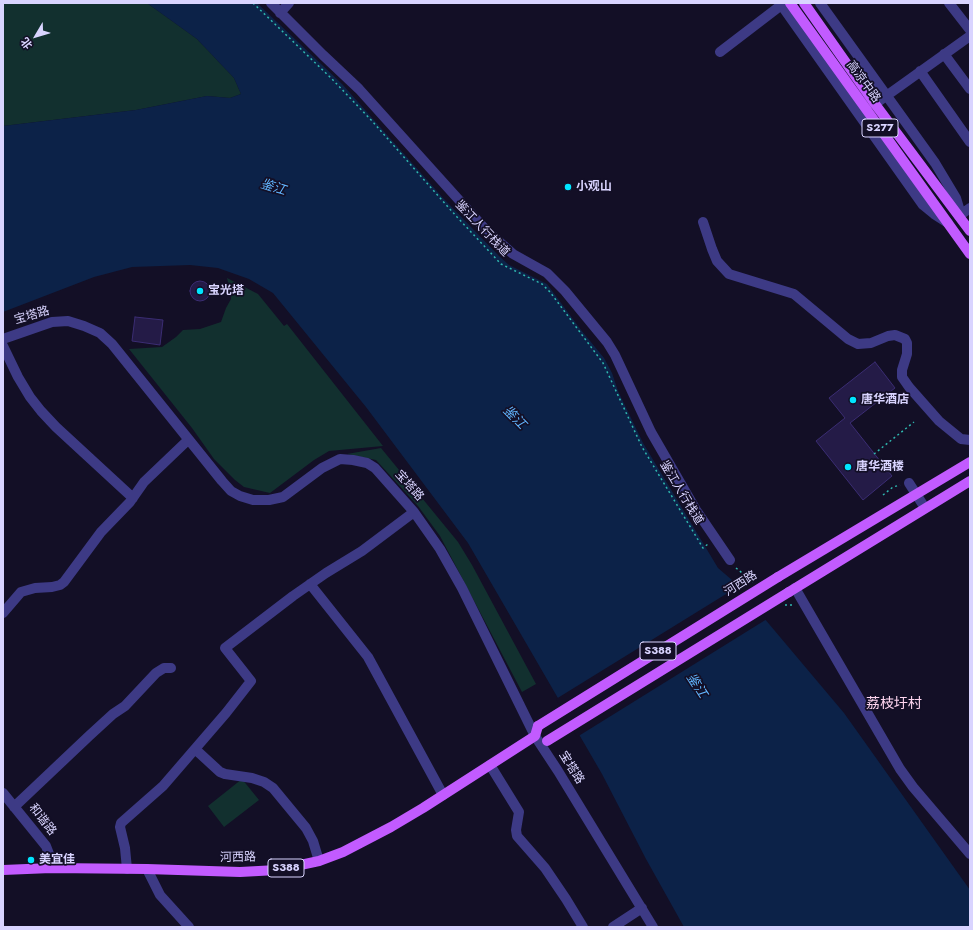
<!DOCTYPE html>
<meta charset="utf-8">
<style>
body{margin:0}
#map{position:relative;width:973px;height:930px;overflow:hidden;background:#130f26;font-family:Jost,"Noto Sans SC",sans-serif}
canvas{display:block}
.frame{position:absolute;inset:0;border:4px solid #d9d4ff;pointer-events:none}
.north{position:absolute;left:16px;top:16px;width:40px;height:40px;-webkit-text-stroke:3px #130f26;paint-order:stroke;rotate:232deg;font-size:11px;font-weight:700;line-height:16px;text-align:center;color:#d9d4ff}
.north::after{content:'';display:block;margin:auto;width:14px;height:18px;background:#d9d4ff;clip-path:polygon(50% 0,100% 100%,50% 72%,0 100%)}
</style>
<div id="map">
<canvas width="973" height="930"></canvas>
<div class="frame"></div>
<div class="north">北</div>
</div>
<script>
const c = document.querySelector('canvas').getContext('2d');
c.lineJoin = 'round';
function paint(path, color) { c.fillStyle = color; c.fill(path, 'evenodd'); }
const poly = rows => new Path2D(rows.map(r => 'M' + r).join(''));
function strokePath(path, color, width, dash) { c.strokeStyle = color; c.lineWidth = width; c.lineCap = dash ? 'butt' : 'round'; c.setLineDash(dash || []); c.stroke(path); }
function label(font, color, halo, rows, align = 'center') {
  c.font = font + ' Jost,"Noto Sans SC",sans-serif'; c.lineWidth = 3.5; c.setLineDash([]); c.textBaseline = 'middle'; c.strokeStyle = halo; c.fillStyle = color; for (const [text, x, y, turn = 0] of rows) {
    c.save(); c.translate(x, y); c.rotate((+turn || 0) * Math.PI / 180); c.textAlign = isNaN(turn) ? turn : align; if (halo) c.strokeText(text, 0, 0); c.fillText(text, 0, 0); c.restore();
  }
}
paint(poly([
 [3,3,147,3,197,39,234,78,241,94,230,98,207,96,136,110,3,126],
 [227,278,258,294,284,326,287,324,383,446,329,451,314,460,270,493,244,487,235,480,214,459,192,428,129,349,162,347,176,337,183,330,200,329,221,322,226,308,231,299,231,294],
 [381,448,458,542,472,565,536,684,522,692,440,536,418,506,376,460,347,454],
 [242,779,259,800,224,827,208,806]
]), '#12302f');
paint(poly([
 [147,3,257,3,342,84,443,198,499,256,509,265,547,284,581,330,604,358,612,373,618,391,643,443,718,568,732,580,844,713,970,890,970,927,684,927,646,859,602,774,468,543,366,407,273,293,249,279,218,268,190,265,132,267,94,277,3,312,3,126,136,110,207,96,230,98,241,94,234,78,197,39]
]), '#0c2248');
paint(poly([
 [739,586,767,619,577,737,556,699]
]), '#130f26');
const building = poly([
 '190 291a10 10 0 1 1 20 0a10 10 0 1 1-20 0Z',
 [135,317,163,320,160,345,132,341,135,317],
 [875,362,895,388,850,423,892,476,863,500,816,441,845,418,829,398,875,362]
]);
paint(building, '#241b47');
strokePath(building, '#3b2d73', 1);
strokePath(poly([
 [253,3,332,79,372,121,457,217,501,264,542,284,550,292,603,363,642,447,703,548,708,544],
 [874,454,914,422],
 [883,495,893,487,900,485],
 [736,568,753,582],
 [785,605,793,605]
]), '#2fb8b0', 1.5, [2, 3]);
strokePath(poly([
 [271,3,323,55,359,89,486,230,513,254,547,273,565,291,607,342,615,355,651,432,696,510,730,560],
 [780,3,923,205,934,214,948,223],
 [820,3,935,163,956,198,959,208,959,216],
 [949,3,970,30],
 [280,13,289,3],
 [720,52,784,3],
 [944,54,970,89],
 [920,71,970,142],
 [875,104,970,36],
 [959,216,970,208],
 [703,222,712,249,717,261,729,274,794,294,848,339,858,344,871,343,888,336,895,335,905,339,907,343,907,354,902,370,902,377,909,387,939,421,961,439,970,440],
 [3,339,52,322,68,321,84,326,100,333,112,344,222,481,231,491,240,496,253,500,269,500,283,497,322,468,340,459,353,460,367,463,375,468,414,512,440,549,462,588,535,736,558,771,653,927],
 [3,346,18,377,30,397,41,411,56,427,133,498],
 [909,483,925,508],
 [310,584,368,657,443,795],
 [795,588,900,769,913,787,970,854],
 [3,613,21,592,35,588,52,587,60,585,64,582,101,532,130,502,144,482,188,440],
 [195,749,220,772,225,774,252,778,264,782,273,788,306,828,313,841,319,861],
 [490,765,519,812,516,830,517,836,545,868,566,899,583,927],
 [3,793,46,846,51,859,51,868],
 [14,807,89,736,113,714,125,706,156,673,164,668,171,668],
 [127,869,125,848,120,827,121,823,163,786,226,713,251,681,225,648,293,596,326,573,362,551,414,512],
 [147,869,160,895,189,927],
 [613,927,642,908]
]), '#3d3a85', 10);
strokePath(poly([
 [790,3,970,254],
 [804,3,875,104,970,231],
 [778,577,970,462],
 [789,592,970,481],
 [3,870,51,868,147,869,240,872,277,870,319,861,343,852,391,827,423,808,535,736,538,726]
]), '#c25bff', 10);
strokePath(poly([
 [538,726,778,577],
 [547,741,789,592]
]), '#c25bff', 10);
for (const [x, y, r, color] of [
 [568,187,4,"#00e5ff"],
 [200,291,4,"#00e5ff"],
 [853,400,4,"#00e5ff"],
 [848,467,4,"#00e5ff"],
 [31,860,4,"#00e5ff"]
]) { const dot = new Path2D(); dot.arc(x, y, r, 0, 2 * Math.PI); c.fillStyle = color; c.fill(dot); strokePath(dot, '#130f26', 1.5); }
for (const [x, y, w] of [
 [880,128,36],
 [658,651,36],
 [286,868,36]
]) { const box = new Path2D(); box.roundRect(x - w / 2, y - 9, w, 18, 3); c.fillStyle = '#130f26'; c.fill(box); strokePath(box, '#d9d4ff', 1); }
label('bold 11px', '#d9d4ff', null, [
 ["S277",880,128],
 ["S388",658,651],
 ["S388",286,868]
]);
label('12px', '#d9d4ff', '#130f26', [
 ["高凉中路",863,82,54],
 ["鉴江人行栈道",482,229,46],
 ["宝塔路",32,316,-16],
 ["宝塔路",409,486,48],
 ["鉴江人行栈道",681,493,59],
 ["河西路",741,584,-32],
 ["宝塔路",571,768,58],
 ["和谐路",42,820,52],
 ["河西路",238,858,-1]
]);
label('bold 12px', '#d9d4ff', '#130f26', [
 ["小观山",576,187],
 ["宝光塔",208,291],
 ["唐华酒店",861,400],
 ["唐华酒楼",856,467],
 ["美宜佳",39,860]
], 'left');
label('italic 13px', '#62b6ff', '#130f26', [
 ["鉴江",273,188,17],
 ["鉴江",514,418,45],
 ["鉴江",696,686,57]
]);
label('14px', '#ffd6f0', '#130f26', [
 ["荔枝圩村",894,705]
]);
</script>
